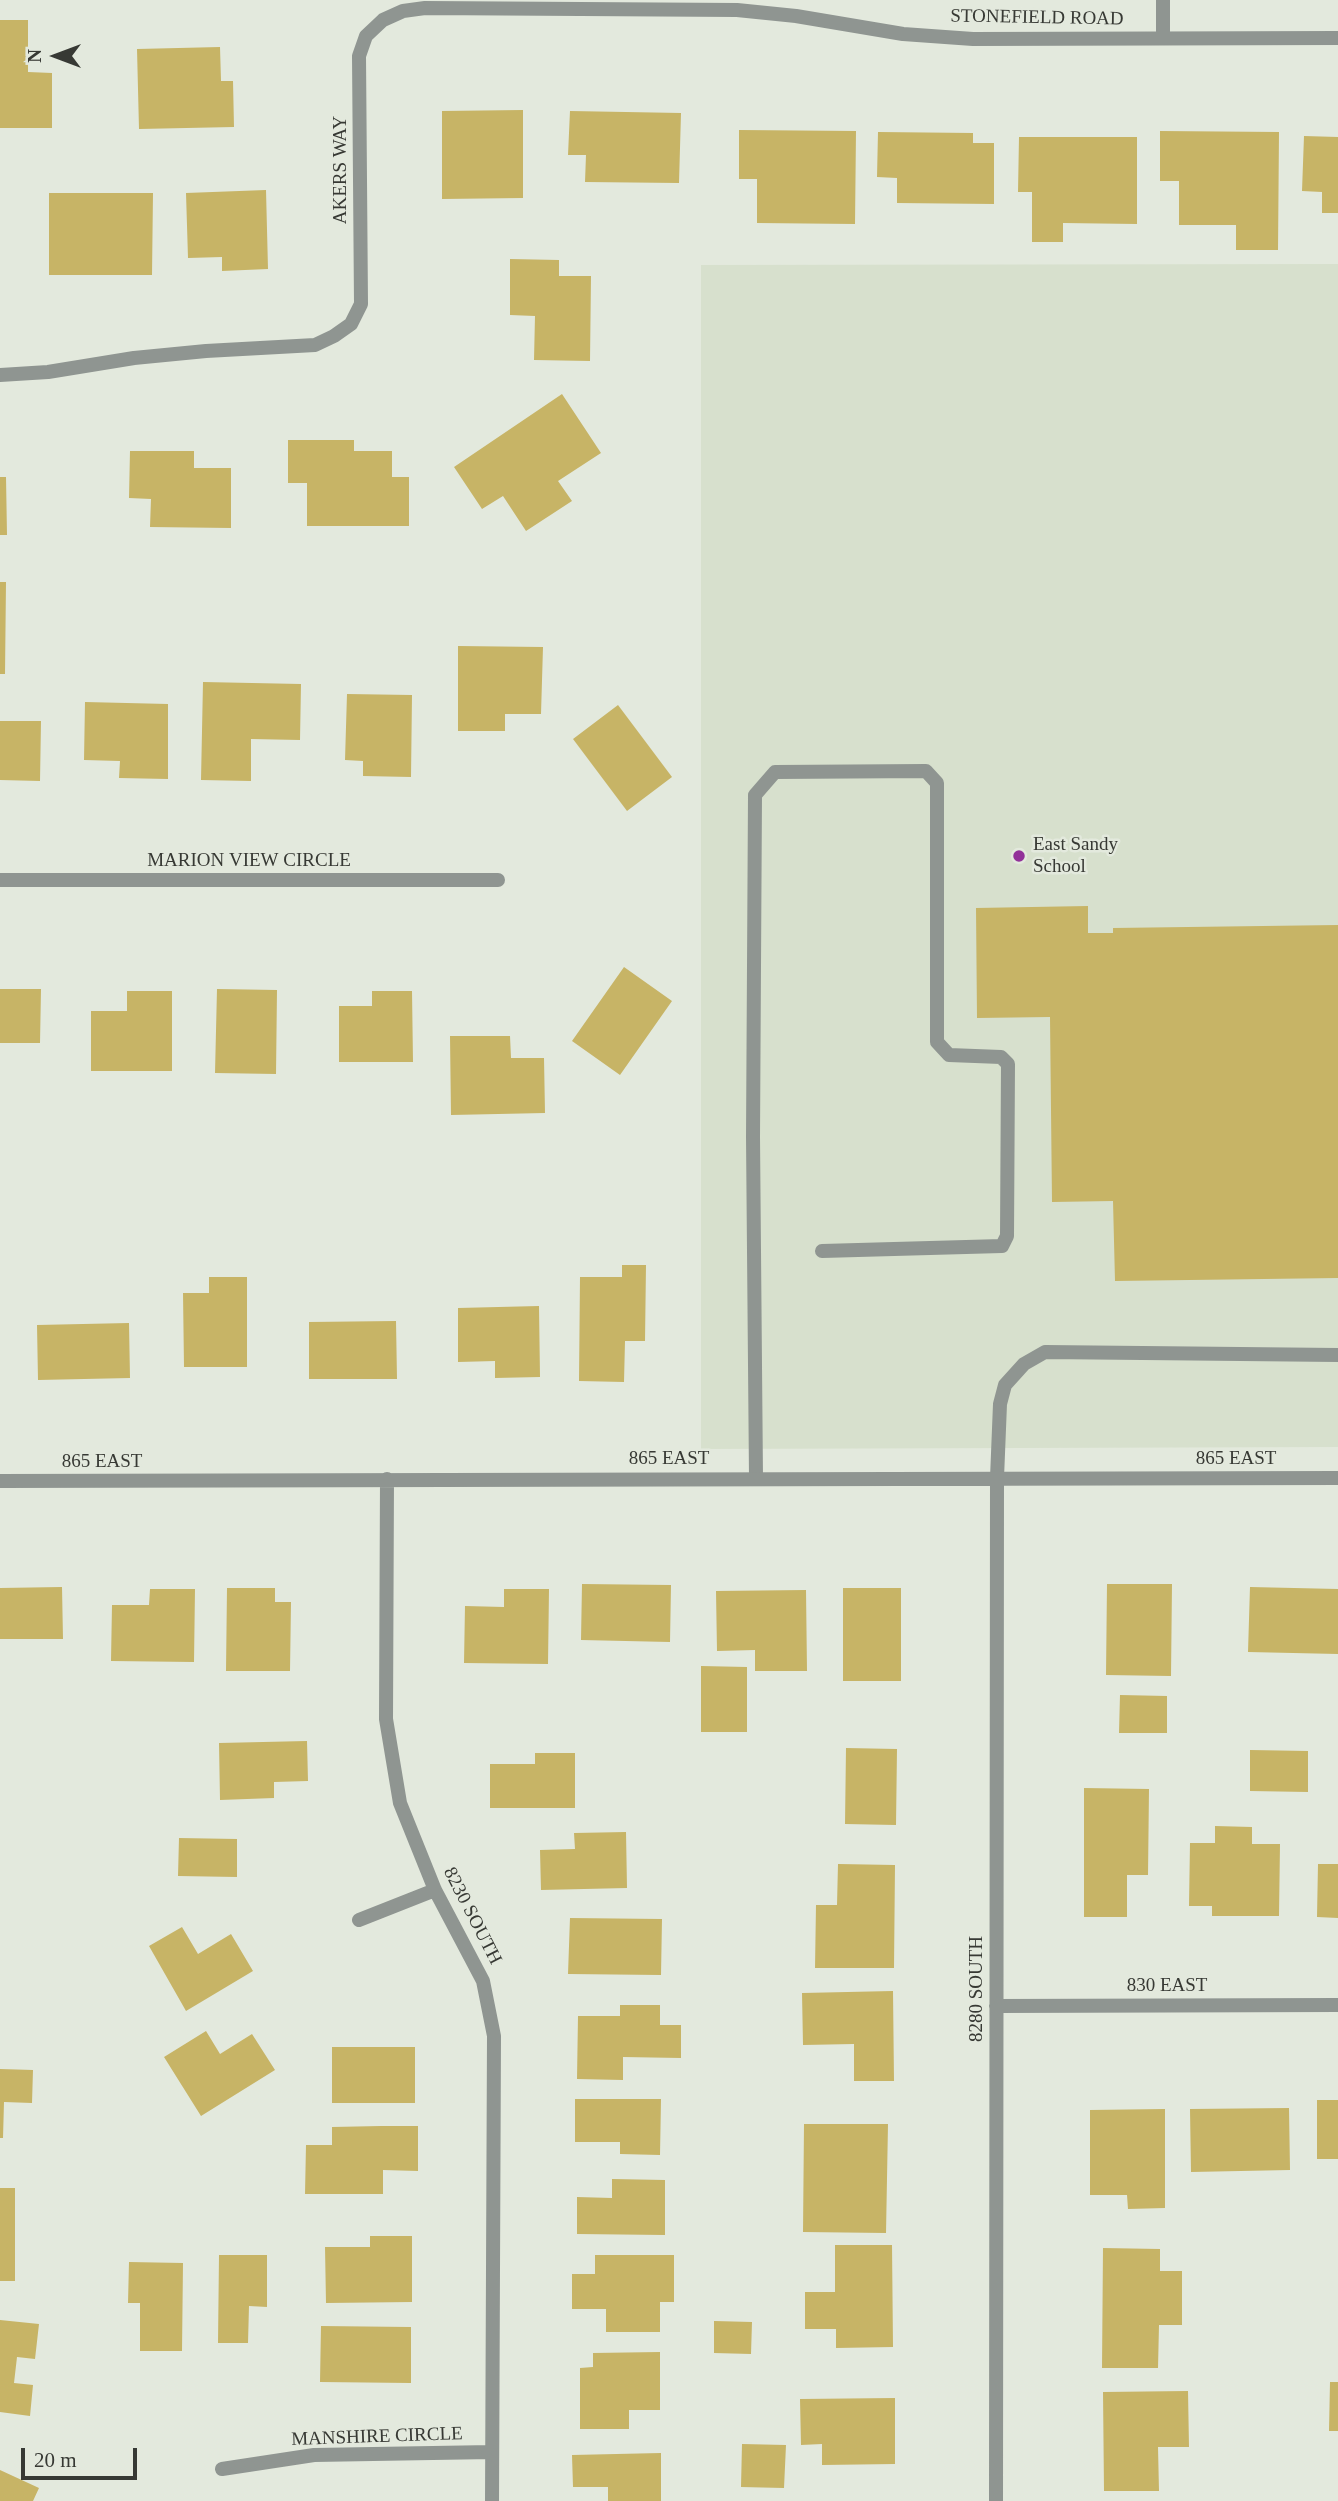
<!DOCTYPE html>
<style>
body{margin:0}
#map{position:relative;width:1338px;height:2501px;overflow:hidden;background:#e3e9dd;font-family:"Times New Roman",serif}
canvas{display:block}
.north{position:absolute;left:21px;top:21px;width:70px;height:70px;-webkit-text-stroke:5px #e3e9dd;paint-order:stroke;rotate:270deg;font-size:19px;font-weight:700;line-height:28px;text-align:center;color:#373934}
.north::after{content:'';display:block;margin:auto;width:24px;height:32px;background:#373934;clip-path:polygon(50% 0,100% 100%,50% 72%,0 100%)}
.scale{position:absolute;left:21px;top:2448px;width:116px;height:32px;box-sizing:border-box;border:4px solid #373934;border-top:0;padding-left:9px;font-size:21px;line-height:24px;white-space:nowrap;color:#373934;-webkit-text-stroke:5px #e3e9dd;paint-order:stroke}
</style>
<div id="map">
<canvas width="1338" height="2501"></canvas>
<div class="north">N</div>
<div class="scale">20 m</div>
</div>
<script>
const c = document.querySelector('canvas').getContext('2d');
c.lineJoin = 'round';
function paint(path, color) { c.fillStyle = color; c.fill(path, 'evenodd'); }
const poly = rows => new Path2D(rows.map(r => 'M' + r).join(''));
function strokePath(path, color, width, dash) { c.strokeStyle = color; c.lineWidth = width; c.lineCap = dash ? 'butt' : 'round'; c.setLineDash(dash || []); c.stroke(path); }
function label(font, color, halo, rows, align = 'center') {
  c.font = font + ' "Times New Roman",serif'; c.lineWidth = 5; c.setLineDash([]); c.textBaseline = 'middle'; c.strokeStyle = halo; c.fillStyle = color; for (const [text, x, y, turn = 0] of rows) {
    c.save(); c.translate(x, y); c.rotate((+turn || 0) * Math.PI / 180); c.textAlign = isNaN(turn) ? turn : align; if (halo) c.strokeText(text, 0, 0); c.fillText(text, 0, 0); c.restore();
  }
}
paint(poly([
 [1338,264,1338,1447,701,1449,701,265]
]), '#d7e0cd');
paint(poly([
 [0,20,28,20,28,72,52,73,52,128,0,128],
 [220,47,221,81,233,81,234,127,139,129,137,49],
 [523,110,523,198,442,199,442,111],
 [570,111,681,113,679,183,585,182,586,155,568,155],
 [739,130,856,131,855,224,757,223,757,179,739,179],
 [1160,131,1279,132,1278,250,1236,250,1236,225,1179,225,1179,181,1160,181],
 [878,132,973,133,973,143,994,143,994,204,897,203,897,178,877,177],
 [1304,136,1338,137,1338,213,1322,213,1322,192,1302,191],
 [1019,137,1137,137,1137,224,1063,223,1063,242,1032,242,1032,192,1018,192],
 [266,190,268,269,222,271,222,257,188,258,186,193],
 [49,193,153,193,152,275,49,275],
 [510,259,559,260,559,276,591,276,590,361,534,360,535,316,510,315],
 [562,394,601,453,558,481,572,501,526,531,503,496,482,509,454,467],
 [288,440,354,440,354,451,392,451,392,477,409,477,409,526,307,526,307,483,288,483],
 [130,451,194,451,194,468,231,468,231,528,150,527,151,499,129,498],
 [0,477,6,477,7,535,0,535],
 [0,582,6,582,5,674,0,674],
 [458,646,543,647,541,714,505,714,505,731,458,731],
 [203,682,301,684,300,740,251,739,251,781,201,780],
 [347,694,412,695,411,777,363,776,363,761,345,760],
 [85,702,168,704,168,779,119,778,120,761,84,760],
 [618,705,672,777,627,811,573,739],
 [0,721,41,721,40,781,0,780],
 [1088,906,1088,933,1113,933,1113,928,1338,925,1338,1278,1115,1281,1113,1201,1052,1202,1050,1017,977,1018,976,908],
 [624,967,672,1001,620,1075,572,1041],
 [0,989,41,989,40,1043,0,1043],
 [217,989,277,990,276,1074,215,1073],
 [127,991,172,991,172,1071,91,1071,91,1011,127,1011],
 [372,991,412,991,413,1062,339,1062,339,1006,372,1006],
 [450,1036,510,1036,511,1058,544,1058,545,1113,451,1115],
 [622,1265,646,1265,645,1341,625,1341,624,1382,579,1381,580,1277,622,1277],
 [209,1277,247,1277,247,1367,184,1367,183,1293,209,1293],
 [539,1306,540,1377,495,1378,495,1361,458,1362,458,1308],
 [396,1321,397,1379,309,1379,309,1322],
 [129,1323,130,1378,38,1380,37,1325],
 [582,1584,671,1585,670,1642,581,1640],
 [1107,1584,1172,1584,1171,1676,1106,1675],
 [62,1587,63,1639,0,1639,0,1588],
 [1250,1587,1338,1589,1338,1654,1248,1652],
 [227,1588,275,1588,275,1602,291,1602,290,1671,226,1671],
 [843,1588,901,1588,901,1681,843,1681],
 [150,1589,195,1589,194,1662,111,1661,112,1605,149,1605],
 [504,1589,549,1589,548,1664,464,1663,465,1606,504,1607],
 [806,1590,807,1671,755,1671,755,1650,717,1651,716,1591],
 [701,1666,747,1667,747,1732,701,1732],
 [1120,1695,1167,1696,1167,1733,1119,1733],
 [307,1741,308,1781,274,1782,274,1798,220,1800,219,1743],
 [846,1748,897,1749,896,1825,845,1824],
 [1250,1750,1308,1751,1308,1792,1250,1791],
 [535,1753,575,1753,575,1808,490,1808,490,1764,535,1764],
 [1084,1788,1149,1789,1148,1875,1127,1875,1127,1917,1084,1917],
 [1215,1826,1252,1827,1252,1844,1280,1844,1279,1916,1212,1916,1212,1906,1189,1906,1190,1843,1215,1843],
 [626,1832,627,1888,541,1890,540,1850,575,1849,574,1833],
 [179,1838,237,1839,237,1877,178,1876],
 [838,1864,895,1865,894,1968,815,1968,816,1905,837,1905],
 [1318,1864,1338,1864,1338,1918,1317,1917],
 [570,1918,662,1919,661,1975,568,1974],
 [182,1927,198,1954,231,1934,253,1971,186,2011,149,1946],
 [893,1991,894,2081,854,2081,854,2044,803,2045,802,1993],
 [620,2005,660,2005,660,2025,681,2025,681,2058,623,2057,623,2080,577,2079,578,2016,620,2016],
 [206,2031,220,2054,252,2034,275,2070,201,2116,164,2057],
 [332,2047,415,2047,415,2103,332,2103],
 [0,2069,33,2070,32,2103,4,2102,3,2138,0,2138],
 [575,2099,661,2099,660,2155,620,2154,620,2142,575,2142],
 [1317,2100,1338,2100,1338,2159,1317,2159],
 [1289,2108,1290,2170,1191,2172,1190,2109],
 [1165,2109,1165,2208,1128,2209,1127,2195,1090,2195,1090,2110],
 [804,2124,888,2124,886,2233,803,2232],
 [381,2126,418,2126,418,2171,383,2170,383,2194,305,2194,306,2145,332,2145,332,2127],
 [612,2179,665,2180,665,2235,577,2234,577,2197,612,2198],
 [0,2188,15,2188,15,2281,0,2281],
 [370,2236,412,2236,412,2302,326,2303,325,2247,370,2247],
 [835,2245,892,2245,893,2347,836,2348,836,2329,805,2329,805,2292,835,2292],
 [1103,2248,1160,2249,1160,2271,1182,2271,1182,2325,1159,2325,1158,2368,1102,2368],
 [219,2255,267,2255,267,2307,249,2306,248,2343,218,2343],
 [595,2255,674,2255,674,2302,660,2302,660,2332,606,2332,606,2309,572,2309,572,2274,595,2274],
 [129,2262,183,2263,182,2351,140,2351,140,2303,128,2303],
 [0,2320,39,2324,35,2359,17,2357,14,2383,33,2385,30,2416,0,2412],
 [714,2321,752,2322,751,2354,714,2353],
 [321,2326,411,2327,411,2383,320,2382],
 [660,2352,660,2410,629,2410,629,2429,580,2429,580,2368,593,2367,593,2353],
 [1330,2382,1338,2382,1338,2431,1329,2431],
 [1188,2391,1189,2447,1158,2447,1159,2491,1104,2491,1103,2392],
 [895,2398,895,2464,822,2465,822,2444,801,2445,800,2399],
 [742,2444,786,2445,784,2488,741,2487],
 [661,2453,661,2501,608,2501,608,2487,573,2487,572,2455],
 [0,2470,39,2488,33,2501,0,2501]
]), '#c7b466');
strokePath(poly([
 [756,1478,753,1137,755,795,775,772,926,771,937,783,937,1042,949,1055,1001,1057,1008,1064,1007,1236,1002,1246,822,1251],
 [997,1478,1000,1404,1005,1385,1024,1364,1045,1352,1338,1355]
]), '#8f9591', 14);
strokePath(poly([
 [1163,38,1163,0],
 [0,375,48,372,134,358,206,351,315,345,334,336,351,324,361,304,359,56,366,36,383,20,403,11,425,8,737,10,796,16,903,34,973,39,1338,38],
 [0,880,498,880],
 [387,1479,386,1719,400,1803,435,1890,483,1981,494,2036,492,2501],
 [0,1481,1338,1478],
 [359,1920,435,1890],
 [996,2006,1338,2005],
 [222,2469,314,2455,492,2452],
 [996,2501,997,1478]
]), '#8f9591', 14);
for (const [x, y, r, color] of [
 [1019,856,7,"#923199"]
]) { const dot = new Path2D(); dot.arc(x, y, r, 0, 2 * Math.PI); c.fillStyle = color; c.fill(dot); strokePath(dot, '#e3e9dd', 2.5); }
label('19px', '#373934', '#e3e9dd', [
 ["STONEFIELD ROAD",1037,18,1],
 ["AKERS WAY",341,170,-90],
 ["MARION VIEW CIRCLE",249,861],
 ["865 EAST",669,1459],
 ["865 EAST",1236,1459],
 ["865 EAST",102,1462],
 ["8230 SOUTH",472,1916,63],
 ["830 EAST",1167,1986],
 ["8280 SOUTH",977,1989,-90],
 ["MANSHIRE CIRCLE",377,2437,-2]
]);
label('19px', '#373934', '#e3e9dd', [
 ["East Sandy",1033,845],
 ["School",1033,867]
], 'left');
</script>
